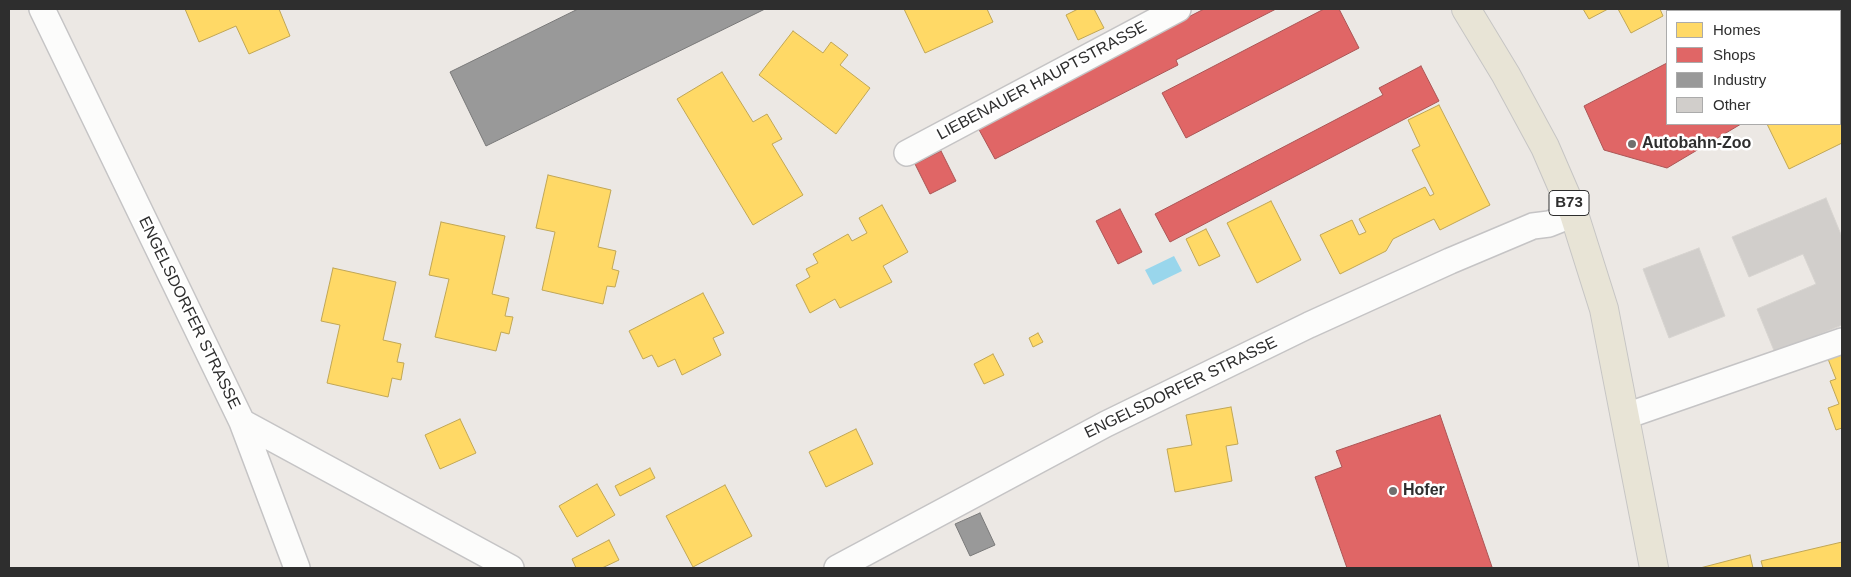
<!DOCTYPE html>
<style>
body{margin:0}
#map{position:relative;width:1851px;height:577px;overflow:hidden;background:#ece8e4;font-family:Arial,sans-serif}
canvas{display:block}
.frame{position:absolute;inset:0;border:10px solid #2e2e2e;pointer-events:none}
.legend{position:absolute;left:1666px;top:10px;width:175px;height:115px;box-sizing:border-box;background:#fff;border:1px solid #ababab;margin:0;padding:6px 9px;list-style:none;font-size:15px;color:#2e2e2e}
.legend li{display:flex;align-items:center;gap:10px;height:25px}
.legend b{width:25px;border:1px solid #ababab}
</style>
<div id="map">
<canvas width="1851" height="577"></canvas>
<div class="frame"></div>
<ul class="legend">
<li><b style="height:14px;background:#ffd966"></b>Homes</li>
<li><b style="height:14px;background:#e06666"></b>Shops</li>
<li><b style="height:14px;background:#999"></b>Industry</li>
<li><b style="height:14px;background:#d1cecb"></b>Other</li>
</ul>
</div>
<script>
const c = document.querySelector('canvas').getContext('2d');
c.lineJoin = 'round';
function paint(path, color) { c.fillStyle = color; c.fill(path, 'evenodd'); }
const poly = rows => new Path2D(rows.map(r => 'M' + r).join(''));
function strokePath(path, color, width, dash) { c.strokeStyle = color; c.lineWidth = width; c.lineCap = dash ? 'butt' : 'round'; c.setLineDash(dash || []); c.stroke(path); }
function label(font, color, halo, rows, align = 'center') {
  c.font = font + ' Arial,sans-serif'; c.lineWidth = 5; c.setLineDash([]); c.textBaseline = 'middle'; c.strokeStyle = halo; c.fillStyle = color; for (const [text, x, y, turn = 0] of rows) {
    c.save(); c.translate(x, y); c.rotate((+turn || 0) * Math.PI / 180); c.textAlign = isNaN(turn) ? turn : align; if (halo) c.strokeText(text, 0, 0); c.fillText(text, 0, 0); c.restore();
  }
}
paint(poly([
 [1174,256,1182,271,1153,285,1145,270]
]), '#99d6ec');
const homes = poly([
 [185,9,279,9,290,36,249,54,236,26,199,42,185,9],
 [904,9,987,9,993,22,925,53,904,9],
 [1078,9,1094,9,1104,28,1078,40,1066,15,1078,9],
 [1583,9,1608,9,1589,19,1583,9],
 [1618,9,1660,9,1663,16,1631,33,1618,9],
 [793,31,823,53,831,42,848,55,840,65,870,88,836,134,759,75,793,31],
 [722,72,753,122,767,114,782,139,772,144,803,195,753,225,677,99,722,72],
 [1842,101,1842,143,1789,169,1767,124,1840,124,1840,102,1842,101],
 [1439,105,1490,205,1440,230,1434,219,1393,239,1386,251,1340,274,1320,235,1352,220,1359,235,1366,232,1359,219,1425,187,1430,196,1434,194,1412,150,1420,146,1408,120,1439,105],
 [548,175,611,190,598,247,616,251,612,269,619,271,615,287,607,286,603,304,542,290,555,232,536,228,548,175],
 [1271,201,1301,260,1257,283,1227,223,1271,201],
 [882,205,908,252,883,266,892,282,840,308,835,299,810,313,796,285,810,277,806,269,818,263,813,254,848,234,852,241,867,233,859,218,882,205],
 [441,222,505,236,492,294,509,298,505,316,513,317,509,334,501,332,496,351,435,337,449,279,429,275,441,222],
 [1206,229,1220,256,1199,266,1186,239,1206,229],
 [333,268,396,282,383,340,401,344,397,362,404,363,401,380,392,378,388,397,327,383,340,325,321,321,333,268],
 [703,293,724,333,713,338,721,355,682,375,675,359,658,367,652,355,643,359,629,331,703,293],
 [1038,333,1043,342,1033,347,1029,338,1038,333],
 [993,354,1004,375,984,384,974,364,993,354],
 [1842,354,1842,428,1836,430,1828,408,1839,404,1830,381,1836,379,1828,359,1842,354],
 [1231,407,1238,444,1226,446,1232,481,1175,492,1167,449,1192,445,1186,415,1231,407],
 [460,419,476,453,440,469,425,435,460,419],
 [856,429,873,464,826,487,809,452,856,429],
 [650,468,655,478,620,496,615,486,650,468],
 [597,484,615,515,577,537,559,506,597,484],
 [725,485,752,536,693,567,666,516,725,485],
 [609,540,619,560,602,568,576,568,572,559,609,540],
 [1842,542,1842,568,1763,568,1761,561,1842,542],
 [1750,555,1753,568,1700,568,1750,555]
]);
paint(homes, '#ffd966');
strokePath(homes, '#c0a655', 1);
const shops = poly([
 [1204,9,1276,9,1176,60,1178,65,995,159,977,126,1204,9],
 [1324,9,1339,9,1359,48,1186,138,1162,93,1324,9],
 [1667,63,1667,124,1741,124,1667,168,1604,150,1584,106,1667,63],
 [1421,66,1439,101,1170,242,1155,214,1383,95,1379,88,1421,66],
 [941,151,956,181,930,194,915,164,941,151],
 [1120,209,1142,252,1118,264,1096,221,1120,209],
 [1440,415,1492,567,1488,568,1347,568,1315,477,1342,467,1336,451,1440,415]
]);
paint(shops, '#e06666');
strokePath(shops, '#ab5555', 1);
const industry = poly([
 [578,9,765,9,486,146,450,72,578,9],
 [980,513,995,545,970,556,955,524,980,513]
]);
paint(industry, '#999');
strokePath(industry, '#797979', 1);
const building = poly([
 [1826,198,1842,237,1842,325,1775,353,1757,309,1816,284,1803,254,1749,277,1732,237,1826,198],
 [1699,248,1725,316,1669,338,1643,269,1699,248]
]);
paint(building, '#d1cecb');
strokePath(building, '#d7d4d0', 1);
const street = poly([
 [42,9,242,422,511,568],
 [907,153,1178,9],
 [1626,416,1842,341],
 [242,422,297,568],
 [837,568,1106,424,1309,325,1450,261,1533,226,1549,224,1574,214]
]);
const primary = poly([
 [1466,9,1506,75,1545,147,1574,214,1604,309,1654,568]
]);
strokePath(street, '#c5c4c5', 28);
strokePath(primary, '#c6c5c4', 30);
strokePath(street, '#fcfcfb', 25);
strokePath(primary, '#e8e4d6', 28);
for (const [x, y, r, color] of [
 [1632,144,5,"#706f6e"],
 [1393,491,5,"#706f6e"]
]) { const dot = new Path2D(); dot.arc(x, y, r, 0, 2 * Math.PI); c.fillStyle = color; c.fill(dot); strokePath(dot, '#fff', 2); }
for (const [x, y, w] of [
 [1569,203,40]
]) { const box = new Path2D(); box.roundRect(x - w / 2, y - 12.5, w, 25, 4); c.fillStyle = '#fff'; c.fill(box); strokePath(box, '#2e2e2e', 1); }
label('bold 15px', '#2e2e2e', null, [
 ["B73",1569,203]
]);
label('16px', '#2e2e2e', '#fff', [
 ["LIEBENAUER HAUPTSTRASSE",1042,81,-28],
 ["ENGELSDORFER STRASSE",189,313,64],
 ["ENGELSDORFER STRASSE",1181,388,-26]
]);
label('bold 16px', '#2e2e2e', '#fff', [
 ["Autobahn-Zoo",1642,144],
 ["Hofer",1403,491]
], 'left');
</script>
